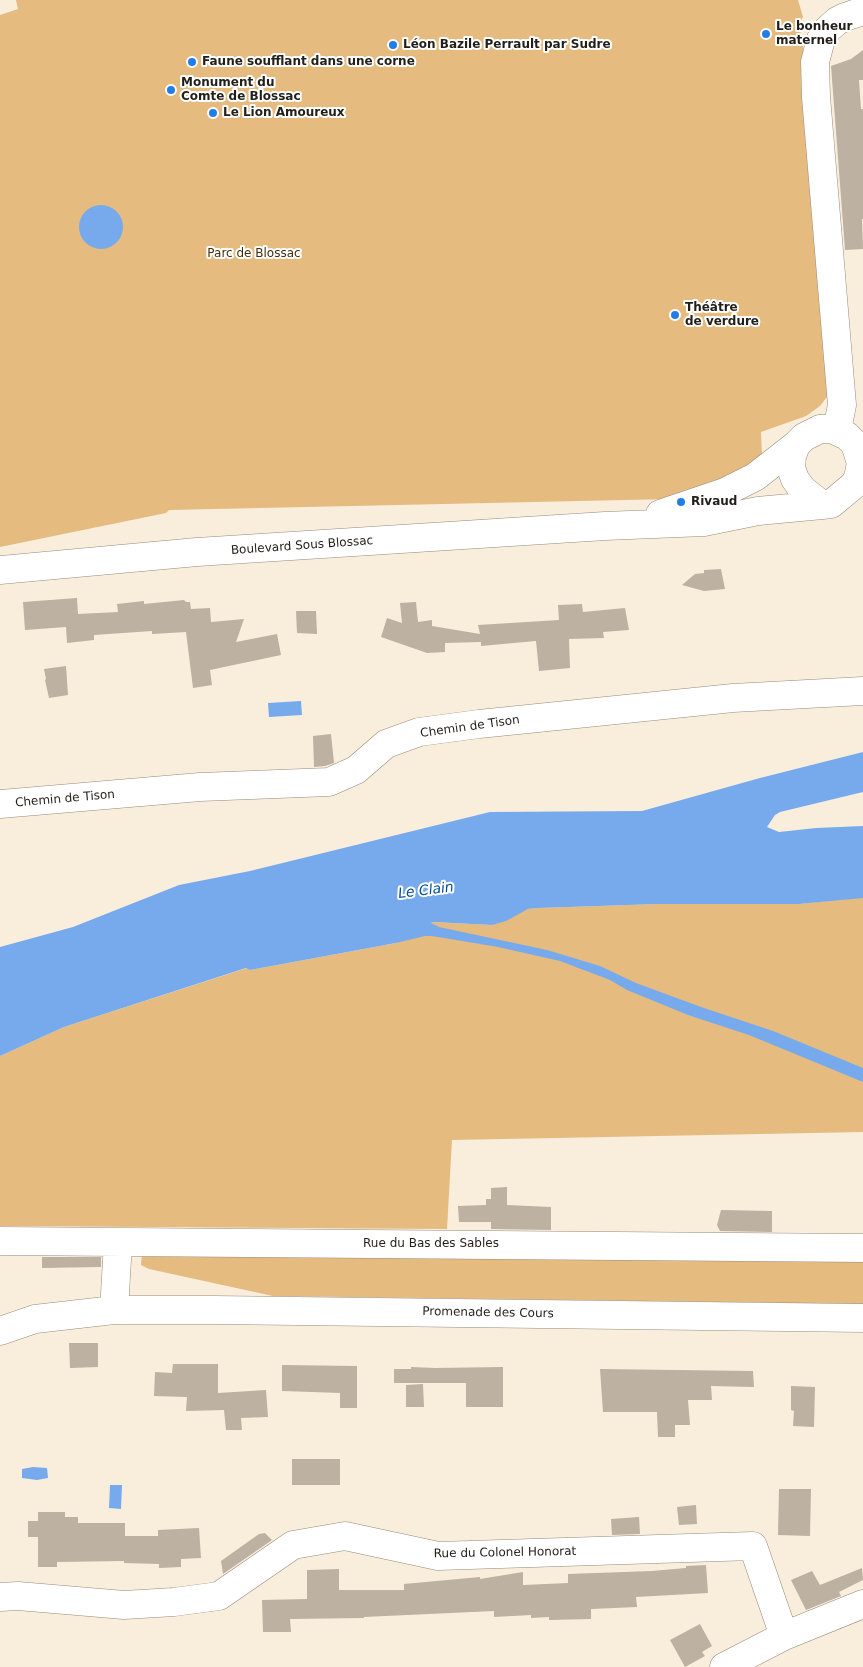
<!DOCTYPE html>
<meta charset="utf-8">
<style>
body{margin:0}
canvas{display:block;background:#f9eddc}
</style>
<canvas width="863" height="1667"></canvas>
<script>
const c = document.querySelector('canvas').getContext('2d');
c.lineJoin = 'round';
function paint(path, color) { c.fillStyle = color; c.fill(path, 'evenodd'); }
const poly = rows => new Path2D(rows.map(r => 'M' + r).join(''));
function strokePath(path, color, width, dash) { c.strokeStyle = color; c.lineWidth = width; c.lineCap = dash ? 'butt' : 'round'; c.setLineDash(dash || []); c.stroke(path); }
function label(font, color, halo, rows, align = 'center') {
  c.font = font + ' "DejaVu Sans",sans-serif'; c.lineWidth = 4; c.setLineDash([]); c.textBaseline = 'middle'; c.strokeStyle = halo; c.fillStyle = color; for (const [text, x, y, turn = 0] of rows) {
    c.save(); c.translate(x, y); c.rotate((+turn || 0) * Math.PI / 180); c.textAlign = isNaN(turn) ? turn : align; if (halo) c.strokeText(text, 0, 0); c.fillText(text, 0, 0); c.restore();
  }
}
paint(poly([
 [16,0,798,0,803,17,799,24,803,45,830,393,820,406,806,416,761,432,762,456,735,473,671,499,169,510,166,513,0,547,0,15,18,9],
 [856,898,863,898,863,1132,452,1140,447,1229,0,1226,0,1056,64,1027,247,968,250,970,396,943,433,922,492,925,528,909,539,908,658,904,799,904],
 [142,1253,863,1256,863,1304,273,1296,149,1269,141,1265]
]), '#e5bb80');
paint(poly([
 '79 227a22 22 0 1 1 44 0a22 22 0 1 1-44 0Z',
 [301,701,302,715,269,717,268,703],
 [863,752,863,792,780,812,775,815,767,827,779,832,816,828,863,826,863,898,799,904,658,904,539,908,528,909,506,921,492,925,433,922,431,923,439,927,547,950,600,966,636,983,701,1007,773,1031,863,1068,863,1082,749,1035,688,1015,627,990,610,980,560,961,498,947,432,936,425,936,396,943,250,970,246,968,64,1027,0,1056,0,947,73,927,179,885,250,871,490,812,642,811,760,778],
 [33,1467,47,1468,48,1478,37,1480,22,1478,22,1469],
 [110,1485,122,1485,121,1509,109,1508]
]), '#77aaec');
paint(poly([
 [863,50,863,80,859,80,861,109,863,109,863,219,862,219,863,249,845,250,831,66,851,59],
 [721,569,725,589,704,591,682,585,695,574,704,573,704,570],
 [77,598,78,614,118,612,117,604,144,601,144,604,184,600,186,602,190,602,191,609,210,608,211,622,244,619,236,642,277,634,281,655,210,670,212,685,193,688,186,632,152,634,152,631,94,635,94,640,67,643,66,627,25,630,23,602],
 [416,602,418,622,432,620,432,626,480,634,478,625,559,620,558,605,582,604,583,612,625,608,629,630,603,632,604,638,569,639,570,668,539,671,536,641,481,646,481,642,445,643,445,652,427,653,381,637,387,618,402,623,400,603],
 [296,611,316,611,317,634,297,633],
 [66,666,68,695,49,698,45,680,46,679,44,669],
 [331,734,334,763,325,766,314,767,313,736],
 [507,1187,507,1205,551,1207,551,1230,491,1229,491,1222,459,1222,458,1206,486,1205,486,1199,491,1199,491,1188],
 [721,1210,772,1211,772,1232,720,1231,717,1225],
 [42,1257,101,1257,101,1267,42,1268],
 [69,1343,98,1343,98,1367,70,1368],
 [173,1364,218,1364,218,1393,266,1390,268,1417,241,1418,242,1430,226,1430,224,1410,186,1411,187,1397,154,1396,155,1372,172,1373],
 [282,1365,357,1366,357,1408,340,1408,340,1393,282,1391],
 [411,1367,435,1368,503,1367,503,1407,466,1407,466,1383,394,1383,394,1369,411,1369],
 [600,1369,753,1371,754,1387,711,1386,712,1400,688,1400,690,1425,675,1425,675,1437,658,1437,657,1412,603,1412],
 [423,1384,424,1407,406,1407,406,1385],
 [791,1386,815,1387,814,1427,793,1426,794,1411,791,1410],
 [292,1459,340,1459,340,1485,292,1485],
 [779,1489,811,1489,810,1536,778,1535],
 [696,1505,697,1524,679,1525,677,1507],
 [38,1512,65,1512,65,1517,78,1517,78,1523,125,1523,125,1536,158,1536,158,1530,199,1528,201,1558,181,1559,181,1567,159,1568,159,1564,124,1563,124,1561,57,1562,57,1567,38,1567,38,1537,28,1537,28,1521,38,1521],
 [639,1517,640,1534,612,1535,611,1519],
 [265,1533,272,1540,223,1574,221,1561,259,1534],
 [706,1565,708,1593,636,1597,637,1607,591,1609,591,1619,549,1620,549,1617,531,1618,531,1615,494,1617,494,1611,364,1617,364,1618,290,1619,291,1632,263,1632,262,1600,307,1599,307,1570,339,1569,339,1590,404,1590,404,1584,480,1577,480,1579,523,1572,523,1585,568,1583,568,1574,652,1571,686,1568,686,1566],
 [862,1568,863,1580,839,1592,841,1596,806,1610,791,1580,812,1571,820,1585],
 [700,1624,712,1646,702,1652,705,1656,685,1667,670,1640]
]), '#bdb1a1');
const minor = poly([
 [837,430,842,405,816,97,815,62,821,39,828,29,837,21,845,17,863,11],
 [0,804,200,787,329,782,356,770,386,744,419,732,479,724,733,698,863,691],
 [0,1241,863,1248],
 [114,1310,118,1243],
 [0,1331,35,1319,114,1310,214,1310,863,1318],
 [0,1597,18,1596,124,1605,174,1602,219,1596,293,1545,345,1536,438,1556,753,1546,784,1636],
 [724,1667,784,1636,863,1604]
]);
const major = poly([
 [820,429,832,429,847,436,855,444,861,463,858,478,854,485,831,504,822,505,802,489,795,479,791,468,792,456,796,445,804,437,820,429],
 [660,514,725,492,755,477,796,445],
 [0,570,197,552,605,526,704,522,758,511,822,505]
]);
strokePath(minor, '#968b7c', 29);
strokePath(major, '#968b7c', 29);
strokePath(minor, '#fff', 28);
strokePath(major, '#fff', 28);
for (const [x, y, r, color] of [
 [766,34,5,"#227ee7"],
 [393,45,5,"#227ee7"],
 [192,62,5,"#227ee7"],
 [171,90,5,"#227ee7"],
 [213,113,5,"#227ee7"],
 [675,315,5,"#227ee7"],
 [681,502,5,"#227ee7"]
]) { const dot = new Path2D(); dot.arc(x, y, r, 0, 2 * Math.PI); c.fillStyle = color; c.fill(dot); strokePath(dot, '#fff', 2); }
label('bold 12px', '#221e18', '#fff', [
 ["Le bonheur",776,27],
 ["maternel",776,41],
 ["Léon Bazile Perrault par Sudre",403,45],
 ["Faune soufflant dans une corne",202,62],
 ["Monument du",181,83],
 ["Comte de Blossac",181,97],
 ["Le Lion Amoureux",223,113],
 ["Théâtre",685,308],
 ["de verdure",685,322],
 ["Rivaud",691,502]
], 'left');
label('12px', '#432e0c', '#fff', [
 ["Parc de Blossac",254,254]
]);
label('12px', '#221e18', '#fff', [
 ["Boulevard Sous Blossac",302,546,-4],
 ["Chemin de Tison",470,727,-8],
 ["Chemin de Tison",65,799,-5],
 ["Rue du Bas des Sables",431,1244],
 ["Promenade des Cours",488,1313,1],
 ["Rue du Colonel Honorat",505,1553,-1]
]);
label('italic 14px', '#024c99', '#fff', [
 ["Le Clain",426,891,-7]
]);
</script>
